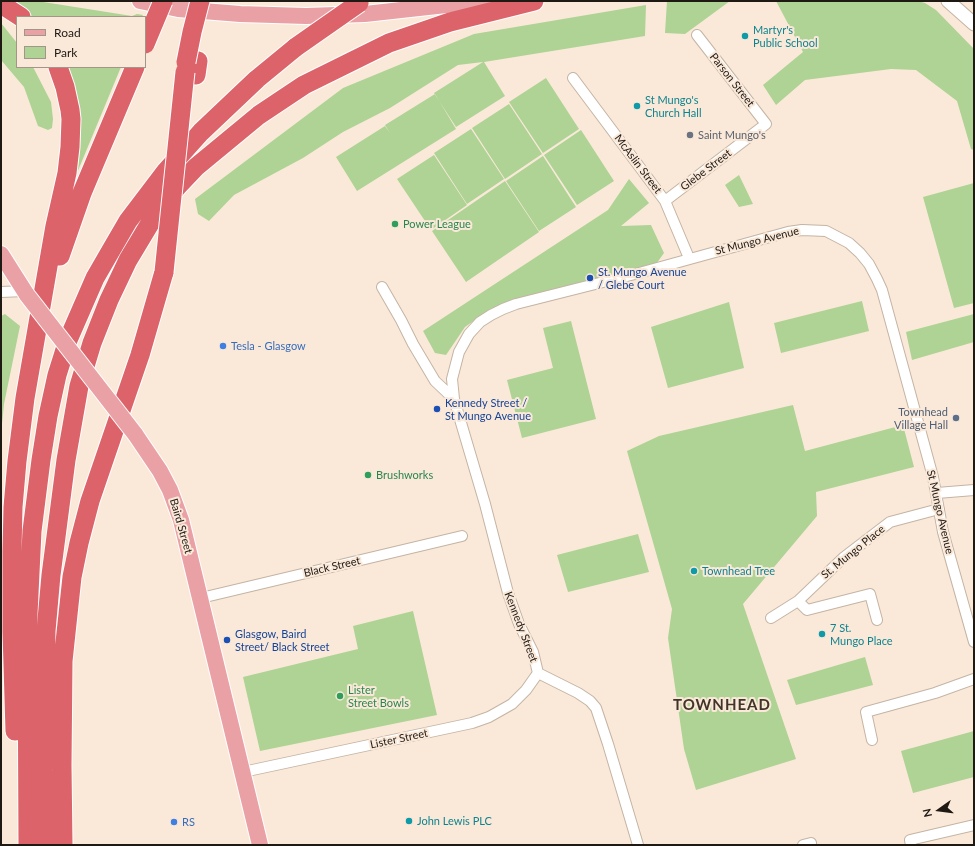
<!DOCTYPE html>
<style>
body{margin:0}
#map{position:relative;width:975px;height:846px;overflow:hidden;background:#fae9d9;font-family:Lato,sans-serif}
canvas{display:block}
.frame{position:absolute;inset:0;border:2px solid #1f1914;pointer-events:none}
.legend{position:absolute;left:16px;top:16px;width:130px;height:52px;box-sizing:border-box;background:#fae9d9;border:1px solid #a2968a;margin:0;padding:5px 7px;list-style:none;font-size:12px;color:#1f1914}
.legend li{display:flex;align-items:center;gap:8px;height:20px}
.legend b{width:20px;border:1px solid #a2968a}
.north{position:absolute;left:919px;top:790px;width:40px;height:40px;-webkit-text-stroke:3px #fae9d9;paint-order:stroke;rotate:256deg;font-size:11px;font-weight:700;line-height:16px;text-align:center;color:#1f1914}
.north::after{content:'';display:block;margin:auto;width:14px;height:18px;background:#1f1914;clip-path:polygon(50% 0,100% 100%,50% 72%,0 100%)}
</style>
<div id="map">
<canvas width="975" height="846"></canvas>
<div class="frame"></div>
<ul class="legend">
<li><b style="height:5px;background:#eaa1a6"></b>Road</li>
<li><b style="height:11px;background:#aed394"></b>Park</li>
</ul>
<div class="north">N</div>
</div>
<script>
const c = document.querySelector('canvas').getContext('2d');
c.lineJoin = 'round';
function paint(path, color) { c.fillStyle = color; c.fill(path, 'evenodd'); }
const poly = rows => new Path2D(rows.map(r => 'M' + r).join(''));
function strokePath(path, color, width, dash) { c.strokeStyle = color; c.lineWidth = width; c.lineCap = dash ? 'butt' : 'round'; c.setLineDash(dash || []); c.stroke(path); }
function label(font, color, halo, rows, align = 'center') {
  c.font = font + ' Lato,sans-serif'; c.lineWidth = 4; c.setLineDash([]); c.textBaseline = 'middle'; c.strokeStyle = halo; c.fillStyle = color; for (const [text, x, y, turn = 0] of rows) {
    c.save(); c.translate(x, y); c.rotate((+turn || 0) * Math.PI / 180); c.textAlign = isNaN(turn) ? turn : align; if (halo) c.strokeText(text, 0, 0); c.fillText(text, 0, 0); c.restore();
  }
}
paint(poly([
 [3,1,37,1,132,16,137,14,143,15,142,17,26,17],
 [667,1,730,1,685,34,665,33],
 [776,1,918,1,925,3,936,10,974,49,974,150,971,149,957,101,916,70,891,69,805,80,776,105,763,85,803,52],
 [646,5,645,36,484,62,505,96,456,127,434,93,483,62,458,65,390,108,343,132,303,158,234,195,209,221,198,214,195,199,343,88,474,34],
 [1,23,17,43,17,67,33,67,51,102,53,119,52,128,48,130,38,126,24,87,1,60],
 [64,67,121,67,72,185],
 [546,78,579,129,543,153,509,102],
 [435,94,456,129,357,191,336,157,385,126,390,133,385,125],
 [509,104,542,154,505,179,472,128],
 [471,129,504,179,467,204,434,153],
 [581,130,614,181,577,205,544,155],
 [434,155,467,205,431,230,397,179],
 [543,156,576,207,539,231,506,181],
 [739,175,753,204,739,207,725,185],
 [629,179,649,203,621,226,651,225,664,253,654,267,531,297,490,309,465,327,446,355,435,353,423,331,608,210],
 [505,181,539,232,466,282,432,231],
 [974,183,974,303,954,308,923,197],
 [862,301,869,331,781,353,774,323],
 [729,302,744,368,668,388,651,327],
 [5,314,20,326,4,404,1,434,1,316],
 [974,314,974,342,912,360,906,332],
 [571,321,596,419,522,438,507,380,553,368,543,328],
 [793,405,805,451,903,425,914,467,816,492,817,516,743,604,796,759,696,790,684,749,668,638,672,609,627,451,659,436],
 [638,534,649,572,568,592,557,555],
 [413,611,437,715,260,751,243,677,358,649,353,626],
 [865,657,873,685,796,705,787,680],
 [974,731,974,777,913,793,901,751]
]), '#aed394');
const minor = poly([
 [573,78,665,201,689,258],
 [665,201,766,124,697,35],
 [382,287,401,320,413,344,435,381,454,399],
 [1,292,25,291],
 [937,493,974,490],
 [201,598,462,536],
 [798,601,807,610,870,594,877,620],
 [771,618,798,601,843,558,890,522,939,509],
 [872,740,866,712,935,693,974,679],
 [243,772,472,723,489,717,512,704,526,690,538,673],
 [638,845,608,744,596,708,590,701,578,693,538,673,533,652,519,624,508,593,485,504,454,399,452,379,459,352,469,334,480,322,491,315,503,309,516,304,639,273,788,232,802,230,826,231,849,243,860,253,869,264,877,279,882,290,933,477,943,532,974,642],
 [803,845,811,843],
 [911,845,910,840,974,825]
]);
const tertiary = poly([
 [948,1,974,24]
]);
const primary = poly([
 [140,1,178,9,240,14,306,16,365,14,482,1],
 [1,254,27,295],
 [135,434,160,471,170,490,181,520,260,845]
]);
const motorway = poly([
 [1,4,21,17],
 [196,75,198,61],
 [60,256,82,193,135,67],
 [15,731,12,632,12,551,13,507,17,461,25,398,55,226,67,173,70,147,71,119,70,110,65,87,58,67],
 [28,845,27,635,32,531,41,460,48,416,57,375,68,340,95,278,110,252,128,221,166,171,201,132,257,79,296,47],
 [46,845,43,770,46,631,51,575,66,460,79,386,92,343,109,300,128,260,152,220,177,187,196,167,259,115,304,85,389,43,450,22,534,1],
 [63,845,62,765,63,661,72,577,79,543,90,501,140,355,164,272]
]);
strokePath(minor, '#c4b4a4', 12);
strokePath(tertiary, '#c4b4a4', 15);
strokePath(primary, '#fff', 18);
strokePath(motorway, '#fff', 21);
strokePath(minor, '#fff', 10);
strokePath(tertiary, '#fff', 13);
strokePath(primary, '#eaa1a6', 16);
strokePath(motorway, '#dc636a', 19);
const primaryBridge = poly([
 [27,295,135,434]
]);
const motorwayBridge = poly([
 [145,44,163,1],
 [296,47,359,3],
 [186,62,192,32,200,1],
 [164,272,185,72]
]);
strokePath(primaryBridge, '#fff', 18, []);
strokePath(motorwayBridge, '#fff', 21, []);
strokePath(primaryBridge, '#eaa1a6', 16);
strokePath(motorwayBridge, '#dc636a', 19);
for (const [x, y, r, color] of [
 [745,36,4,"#0f9aa8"],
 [637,106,4,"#0f9aa8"],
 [690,135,4,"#6b7280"],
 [395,224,4,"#2e9e5b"],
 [590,278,4,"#1a4fb4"],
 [223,346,4,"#3f7fe0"],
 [437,409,4,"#1a4fb4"],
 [956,418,4,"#5c6f8a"],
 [368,475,4,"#2e9e5b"],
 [694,571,4,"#0f9aa8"],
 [822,634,4,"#0f9aa8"],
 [227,640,4,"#1a4fb4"],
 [340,696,4,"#2e9e5b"],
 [409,821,4,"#0f9aa8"],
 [174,822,4,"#3f7fe0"]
]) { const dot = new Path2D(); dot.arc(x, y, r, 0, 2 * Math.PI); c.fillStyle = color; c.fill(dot); strokePath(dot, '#fae9d9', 1.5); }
label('11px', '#0d838f', '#fae9d9', [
 ["Martyr's",753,30],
 ["Public School",753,43],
 ["St Mungo's",645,100],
 ["Church Hall",645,113],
 ["Townhead Tree",702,571],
 ["7 St.",830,628],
 ["Mungo Place",830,641],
 ["John Lewis PLC",417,821]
], 'left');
label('11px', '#1f1914', '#fae9d9', [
 ["Parson Street",732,80,52],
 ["McAslin Street",638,164,53],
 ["Glebe Street",706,170,-37],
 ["St Mungo Avenue",757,241,-14],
 ["St Mungo Avenue",940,512,77],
 ["Baird Street",181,526,74],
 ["St. Mungo Place",853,552,-39],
 ["Black Street",332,567,-13],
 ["Kennedy Street",521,627,69],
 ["Lister Street",399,739,-12]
]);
label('11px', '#5b616d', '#fae9d9', [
 ["Saint Mungo's",698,135]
], 'left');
label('11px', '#27864d', '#fae9d9', [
 ["Power League",403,224],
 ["Brushworks",376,475],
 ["Lister",348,690],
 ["Street Bowls",348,703]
], 'left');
label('11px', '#164399', '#fae9d9', [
 ["St. Mungo Avenue",598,272],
 ["/ Glebe Court",598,285],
 ["Kennedy Street /",445,403],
 ["St Mungo Avenue",445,416],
 ["Glasgow, Baird",235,634],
 ["Street/ Black Street",235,647]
], 'left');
label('11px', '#366cbe', '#fae9d9', [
 ["Tesla - Glasgow",231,346],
 ["RS",182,822]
], 'left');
label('11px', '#4e5e75', '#fae9d9', [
 ["Townhead",948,412],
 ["Village Hall",948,425]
], 'right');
c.letterSpacing = '1px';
label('bold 15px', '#413428', '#fae9d9', [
 ["TOWNHEAD",722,705]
]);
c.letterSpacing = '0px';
</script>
